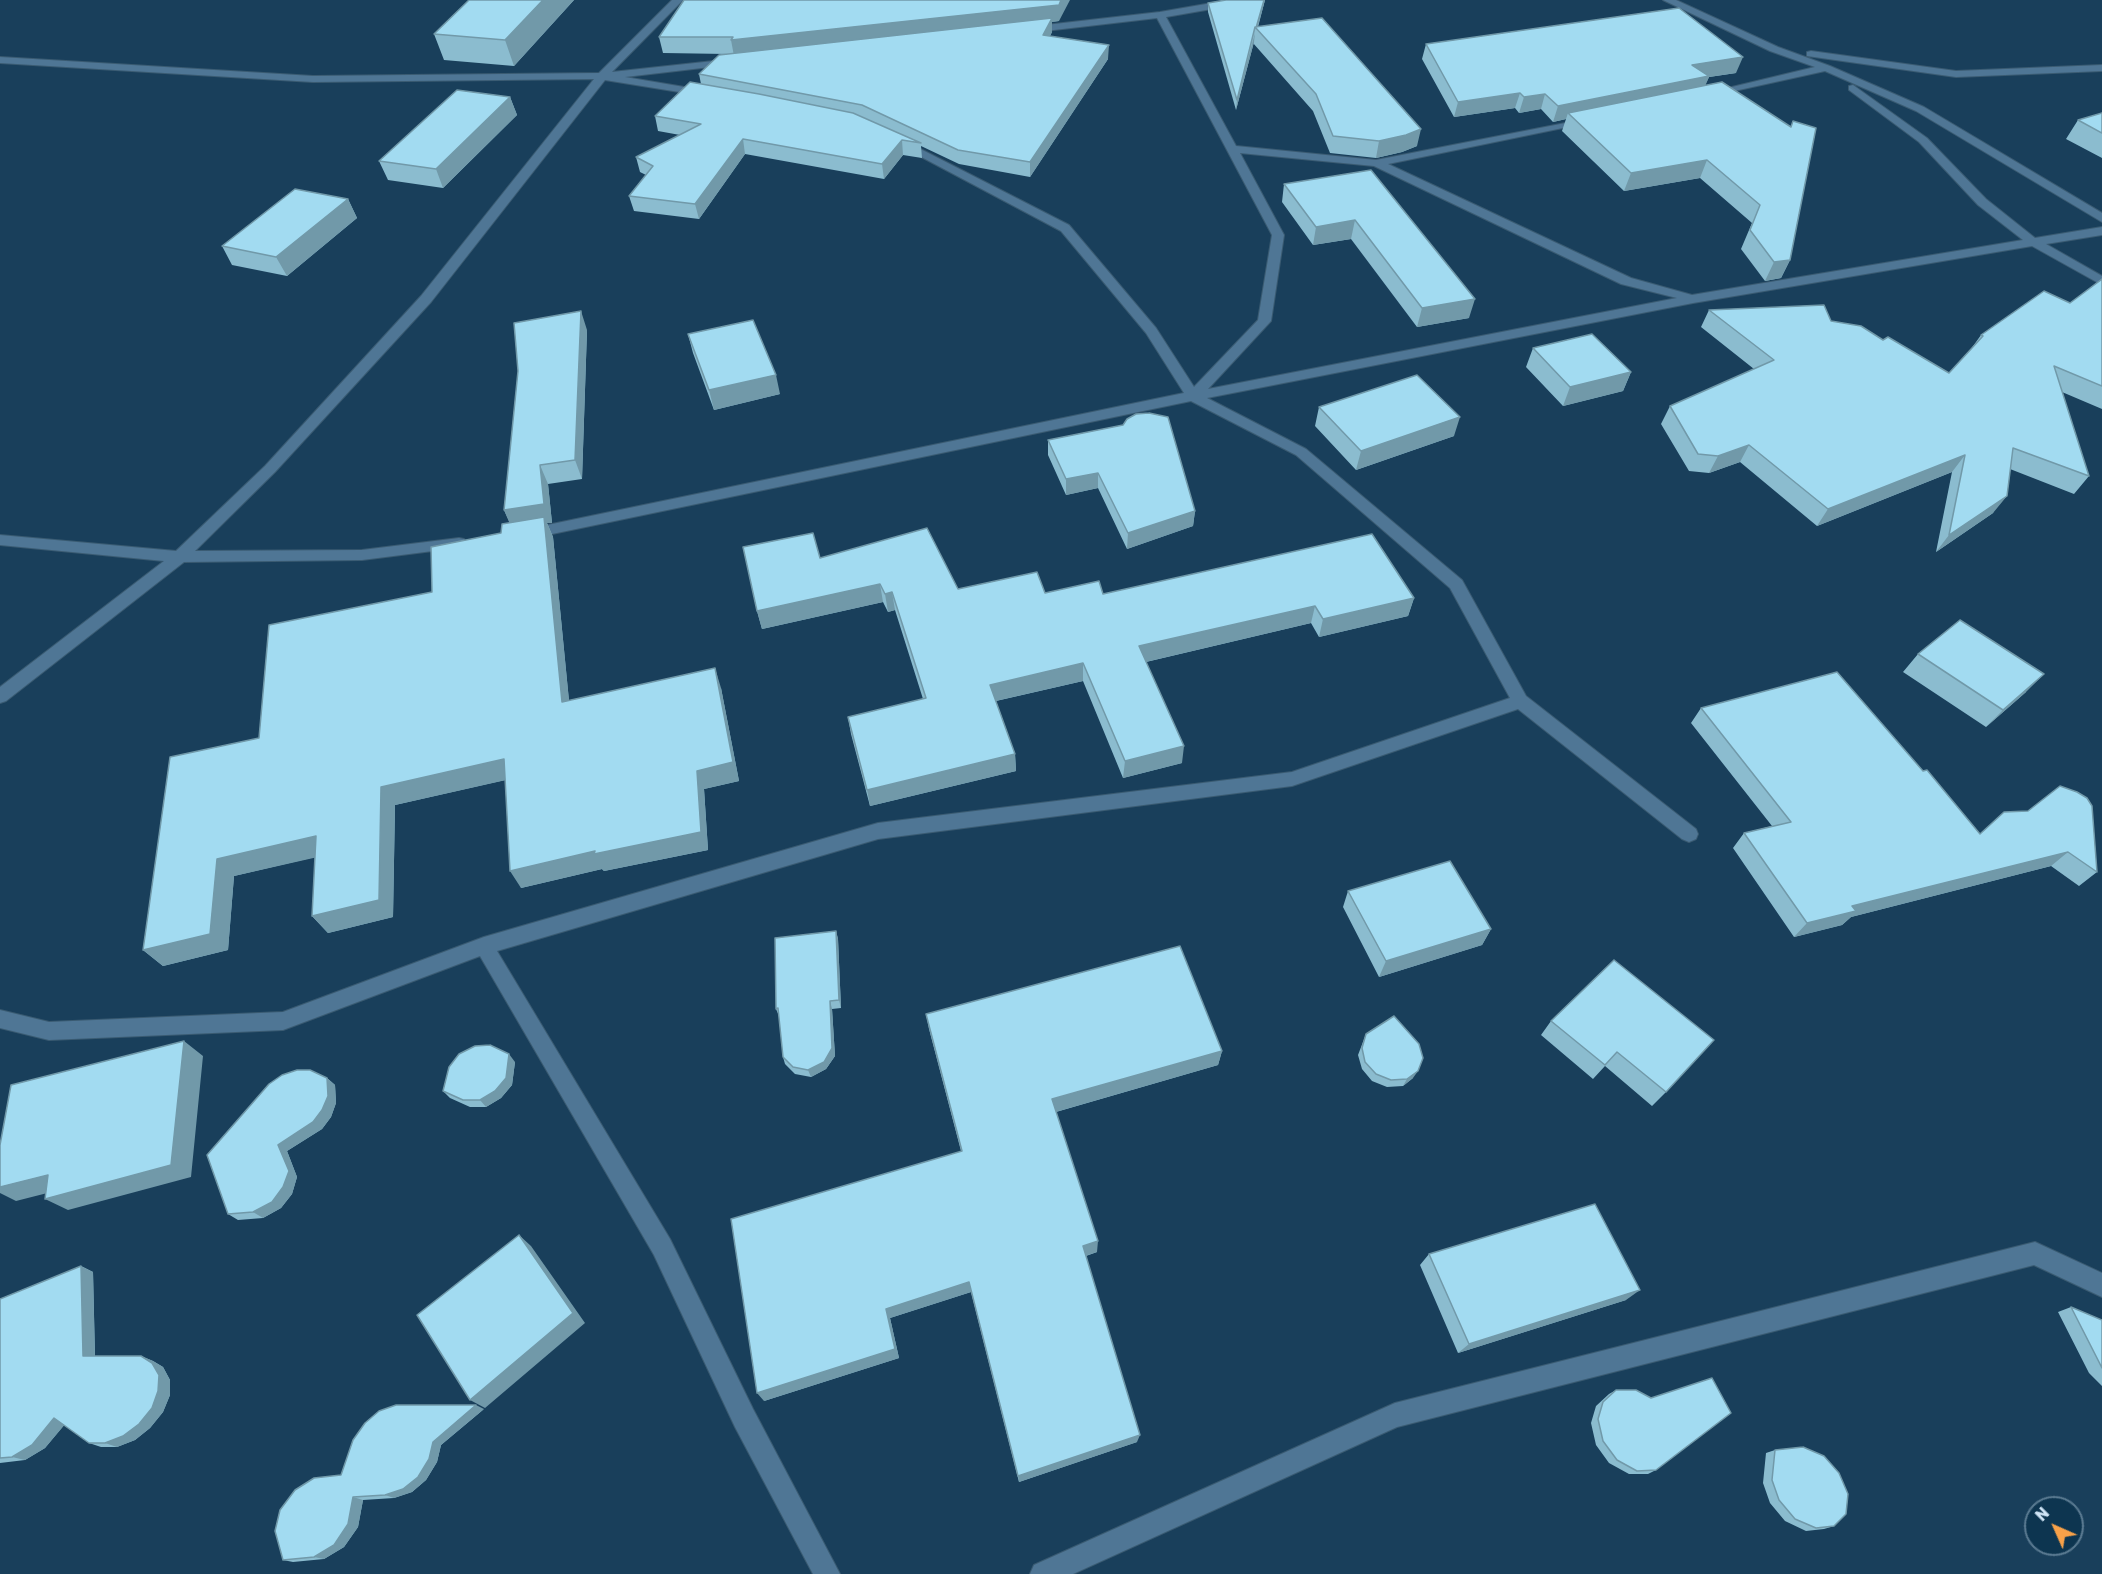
<!DOCTYPE html>
<style>
body{margin:0}
#map{position:relative;width:2102px;height:1574px;overflow:hidden;background:#193f5b;font-family:Rubik,sans-serif}
canvas{display:block}
.north{position:absolute;left:2024px;top:1496px;width:60px;height:60px;box-sizing:border-box;background:#0d3550;border:2px solid #5b7b92;border-radius:50%;rotate:315deg;font-size:16px;font-weight:700;line-height:24px;text-align:center;color:#d0e5f6}
.north::after{content:'';display:block;margin:auto;width:21px;height:27px;background:#f7a149;clip-path:polygon(50% 0,100% 100%,50% 72%,0 100%)}
</style>
<div id="map">
<canvas width="2102" height="1574"></canvas>
<div class="north">N</div>
</div>
<script>
const c = document.querySelector('canvas').getContext('2d');
c.lineJoin = 'round';
const poly = rows => new Path2D(rows.map(r => 'M' + r).join(''));
function strokePath(path, color, width, dash) { c.strokeStyle = color; c.lineWidth = width; c.lineCap = dash ? 'butt' : 'round'; c.setLineDash(dash || []); c.stroke(path); }
function paint(path, color) { c.fillStyle = color; c.fill(path, 'evenodd'); }
const minor = poly([
 [672,0,683,0,612,72,732,59,737,62,736,64,625,77,708,91,708,95,704,96,605,80,431,302,275,472,195,551,362,550,459,538,464,539,467,543,464,547,362,560,184,562,6,701,0,703,0,687,164,561,0,545,0,535,176,551,265,466,421,296,594,79,313,82,0,63,0,57,313,76,599,73,672,0],
 [1229,0,1251,0,1246,3,1166,17,1236,146,1376,160,1591,118,1593,120,1587,123,1388,164,1631,278,1692,295,2023,240,1978,205,1919,142,1849,90,1849,86,1853,85,1927,138,1986,199,2035,238,2102,227,2102,235,2046,244,2102,276,2102,285,2032,246,1693,303,1207,398,1306,449,1462,580,1526,696,1696,829,1698,834,1696,839,1689,842,1682,839,1518,709,1292,786,878,839,497,951,670,1239,753,1409,840,1574,813,1574,735,1427,654,1255,480,956,283,1030,49,1040,0,1028,0,1010,49,1022,283,1012,484,937,878,823,1292,772,1510,698,1450,588,1296,455,1191,401,528,539,523,538,520,534,523,530,528,529,1184,393,1146,333,1061,231,895,143,893,141,899,138,1069,225,1156,328,1194,387,1258,320,1272,235,1157,18,1028,33,1023,30,1028,27,1160,12,1229,0],
 [1240,153,1374,166,1621,284,1677,298,1208,389,1271,321,1284,235,1240,153],
 [1663,0,1676,0,1778,47,1830,66,1924,107,2102,213,2102,222,1916,111,1825,71,1707,97,1707,93,1815,67,1770,51,1663,0],
 [1811,51,1956,71,2102,65,2102,71,1956,77,1807,56,1807,52,1811,51],
 [2035,1242,2102,1273,2102,1297,2034,1265,1397,1427,1073,1574,1030,1574,1034,1565,1395,1403,2035,1242]
]);
strokePath(minor, '#3a5b72', 2);
paint(minor, '#4f7695');
paint(poly([
 [469,0,574,0,514,66,444,60,434,34],
 [1265,0,1258,27,1417,146,1402,152,1376,158,1330,153,1313,111,1253,43,1254,42,1236,110,1208,12,1208,3],
 [1059,21,1052,22,1052,32,1050,36,1108,59,1030,177,959,164,921,146,922,158,903,155,884,179,745,154,699,219,634,211,629,196,646,175,640,172,636,157,680,135,658,131,655,116,701,84,699,74,727,54,663,53,659,37],
 [1426,44,1736,73,1709,77,1705,85,1790,260,1781,278,1765,281,1741,249,1752,223,1700,178,1624,191,1562,131,1566,119,1553,122,1541,109,1519,113,1515,108,1454,117,1422,59],
 [510,97,517,115,443,188,388,180,379,161],
 [2102,113,2102,158,2066,139,2078,120],
 [1371,170,1469,318,1417,327,1351,239,1313,245,1282,202,1284,184],
 [348,199,357,218,287,276,232,265,222,246],
 [2102,279,2102,409,2062,392,2089,476,2074,494,2010,469,1993,513,1936,552,1952,472,1817,526,1740,462,1709,473,1689,471,1661,424,1670,406,1754,369,1701,327,1709,310,1831,321,1883,340,1949,373,1971,349,1981,335,2070,303],
 [587,330,582,479,548,484,552,523,547,523,553,537,569,701,721,688,739,781,704,789,708,850,604,871,602,869,521,888,505,780,395,805,393,917,328,933,312,916,315,857,234,876,228,950,163,966,143,950,259,738,432,592,501,533,510,523,504,510],
 [688,334,780,394,714,410,693,353],
 [1533,348,1631,372,1623,391,1563,406,1526,367],
 [1319,407,1454,436,1356,470,1315,426],
 [1048,440,1195,511,1193,526,1127,549,1098,488,1066,495,1048,455],
 [820,558,958,589,1103,594,1414,598,1408,616,1319,637,1311,623,1146,662,1182,763,1123,778,1083,681,996,701,1015,754,1016,771,870,806,851,734,848,717,923,699,895,610,888,612,883,602,762,629,757,611],
 [1918,654,2026,692,1986,727,1903,672],
 [1701,708,1980,834,2028,811,2097,872,2079,886,2051,866,1851,917,1842,925,1794,937,1733,848,1744,833,1772,826,1691,723],
 [1348,891,1491,929,1482,945,1379,977,1343,907],
 [836,931,838,939,841,1008,832,1009,835,1056,826,1069,811,1077,795,1074,785,1064,783,1057,779,1016,776,1009],
 [1614,960,1666,1092,1652,1106,1605,1066,1593,1079,1541,1035,1551,1021],
 [926,1014,1222,1051,1218,1065,1056,1112,1097,1252,1086,1256,1137,1442,1019,1482,971,1292,890,1318,899,1358,764,1401,961,1151,929,1029],
 [1366,1034,1413,1078,1403,1086,1387,1087,1372,1081,1362,1069,1358,1055],
 [515,1062,512,1085,501,1098,486,1107,470,1107,450,1098,443,1091],
 [327,1078,335,1085,336,1103,331,1117,322,1129,287,1151,297,1177,292,1194,281,1208,263,1218,238,1220,228,1214],
 [1429,1254,1626,1300,1458,1353,1420,1265],
 [81,1266,93,1272,95,1356,141,1356,153,1361,163,1367,170,1380,170,1395,163,1412,150,1428,135,1440,117,1447,101,1447,89,1443,64,1425,45,1448,25,1460,0,1463,0,1299],
 [2071,1307,2102,1320,2102,1386,2089,1373,2058,1312],
 [1616,1390,1656,1470,1648,1474,1629,1474,1609,1463,1596,1445,1591,1423,1596,1406,1609,1394],
 [484,1409,441,1445,437,1462,426,1480,412,1492,394,1498,363,1500,358,1527,344,1547,324,1559,293,1562,283,1560,341,1475],
 [1775,1450,1834,1526,1824,1529,1806,1531,1785,1521,1770,1503,1763,1483,1766,1453]
]), '#8bbccf');
paint(poly([
 [543,0,574,0,514,66,505,40],
 [1061,0,1070,0,1059,21,1052,22,1052,32,1043,49,734,56,731,40],
 [1264,0,1265,0,1257,29,1256,28],
 [1255,33,1254,42,1236,110,1237,100],
 [1109,45,1108,59,1030,177,1030,162],
 [1743,57,1736,73,1709,77,1703,91,1568,113,1566,119,1553,122,1558,106,1692,65],
 [1520,93,1515,108,1454,117,1458,102],
 [1545,94,1541,109,1519,113,1524,97],
 [510,97,517,115,443,188,436,169],
 [1421,129,1417,146,1402,152,1376,158,1379,141],
 [743,139,745,154,699,219,695,204],
 [902,140,903,155,884,179,882,164],
 [1707,160,1700,178,1624,191,1631,173],
 [348,199,357,218,287,276,276,257],
 [1355,220,1351,239,1313,245,1316,227],
 [1790,260,1781,278,1765,281,1774,262],
 [1475,299,1469,318,1417,327,1422,308],
 [581,311,587,330,582,479,575,460],
 [1631,372,1623,391,1563,406,1570,387],
 [776,375,780,394,714,410,709,390],
 [1460,417,1454,436,1356,470,1361,451],
 [1749,445,1740,462,1709,473,1718,456],
 [1965,455,1952,472,1817,526,1828,509],
 [540,465,548,484,552,523,547,523,553,537,571,721,562,702,512,529,504,510],
 [1098,473,1098,488,1066,495,1066,479],
 [2007,496,1993,513,1936,552,1949,535],
 [1195,511,1193,526,1127,549,1128,533],
 [880,584,883,602,762,629,757,611],
 [892,592,895,610,888,612,885,594],
 [1414,598,1408,616,1319,637,1323,619],
 [1315,606,1311,623,1137,664,1139,646],
 [1083,663,1083,681,991,702,990,685],
 [715,668,721,688,739,781,704,789,708,850,604,871,602,869,521,888,510,871,697,771],
 [2044,674,2026,692,1986,727,2003,710],
 [1184,746,1182,763,1123,778,1125,761],
 [1015,754,1016,771,870,806,867,790],
 [504,759,515,778,395,805,393,917,328,933,312,916,381,787],
 [316,836,331,854,234,876,228,950,163,966,143,950,217,859],
 [2068,852,2051,866,1851,917,1842,925,1794,937,1807,923,1852,906],
 [1491,929,1482,945,1379,977,1386,961],
 [836,931,838,939,841,1008,839,1000],
 [830,1001,832,1009,835,1056,826,1069,811,1077,808,1070],
 [184,1041,203,1056,191,1177,68,1210,45,1199],
 [1222,1051,1218,1065,1052,1113,1052,1099],
 [509,1054,515,1062,512,1085,501,1098,486,1107,480,1100],
 [1418,1071,1413,1078,1403,1086,1407,1079],
 [327,1078,335,1085,336,1103,331,1117,322,1129,287,1151,297,1177,292,1194,281,1208,263,1218,253,1212,278,1145],
 [48,1175,71,1187,16,1201,0,1193,0,1187],
 [519,1235,531,1246,585,1323,485,1408,470,1400],
 [1098,1241,1097,1252,1082,1257,1083,1246],
 [81,1266,93,1272,95,1361,83,1356],
 [969,1282,971,1292,890,1318,899,1358,764,1401,757,1393,886,1309],
 [1640,1290,1626,1300,1458,1353,1469,1344],
 [141,1356,153,1361,163,1367,170,1380,170,1395,163,1412,150,1428,135,1440,117,1447,105,1443],
 [476,1405,484,1409,441,1445,437,1462,426,1480,412,1492,394,1498,385,1495,433,1442],
 [54,1418,67,1422,45,1448,25,1460,12,1457],
 [1140,1435,1137,1442,1019,1482,1018,1476],
 [353,1497,363,1500,358,1527,344,1547,324,1559,314,1557]
]), '#7199a9');
const building = poly([
 [469,0,543,0,505,40,434,34,469,0],
 [684,0,1061,0,1059,5,731,40,733,37,659,37,684,0],
 [1226,0,1264,0,1256,28,1255,27,1237,100,1208,3,1226,0],
 [1679,8,1743,57,1692,65,1709,76,1558,106,1545,94,1524,97,1520,93,1458,102,1426,44,1679,8],
 [1052,18,1043,35,1109,45,1030,162,958,150,862,105,699,74,719,55,1052,18],
 [1322,18,1421,129,1406,135,1379,141,1333,136,1316,94,1255,27,1322,18],
 [690,82,759,94,853,113,921,143,902,140,882,164,743,139,695,204,629,196,653,166,636,157,701,124,655,116,690,82],
 [1722,82,1791,127,1793,121,1816,128,1790,260,1774,262,1750,230,1760,205,1707,160,1631,173,1568,113,1722,82],
 [457,90,510,97,436,169,379,161,457,90],
 [2102,113,2102,133,2078,120,2102,113],
 [1371,170,1475,299,1422,308,1355,220,1316,227,1284,184,1371,170],
 [295,189,348,199,276,257,222,246,295,189],
 [2102,279,2102,386,2054,366,2089,476,2013,448,2007,496,1949,535,1965,455,1828,509,1749,445,1718,456,1698,454,1670,406,1774,360,1709,310,1824,305,1831,321,1861,326,1883,340,1888,337,1949,373,1983,336,1981,335,2044,291,2070,303,2102,279],
 [581,311,575,460,540,465,544,504,504,510,518,371,514,323,581,311],
 [753,320,776,375,709,390,688,334,753,320],
 [1592,334,1631,372,1570,387,1533,348,1592,334],
 [1417,375,1460,417,1361,451,1319,407,1417,375],
 [1149,413,1168,417,1195,511,1128,533,1098,473,1066,479,1048,440,1123,425,1127,419,1136,414,1149,413],
 [544,517,562,702,715,668,733,762,697,771,701,832,594,854,595,851,510,871,504,759,381,787,379,900,312,916,316,836,217,859,210,934,143,950,170,757,259,738,269,625,432,592,431,547,501,533,502,524,544,517],
 [927,528,958,589,1037,572,1045,593,1099,581,1103,594,1372,534,1414,598,1323,619,1315,606,1139,646,1184,746,1125,761,1083,663,990,685,1015,754,867,790,848,717,926,698,892,592,885,594,880,584,757,611,743,547,813,533,820,558,927,528],
 [1960,620,2044,674,2003,710,1918,654,1960,620],
 [1837,672,1923,771,1927,770,1980,834,2004,812,2028,811,2060,786,2077,792,2087,798,2092,806,2097,872,2068,852,1852,906,1856,911,1807,923,1744,833,1791,822,1701,708,1837,672],
 [1450,861,1491,929,1386,961,1348,891,1450,861],
 [836,931,839,1000,830,1001,832,1048,824,1062,808,1070,793,1067,783,1057,778,1008,776,1009,775,938,836,931],
 [1180,946,1222,1051,1052,1099,1098,1241,1083,1246,1140,1435,1018,1476,969,1282,886,1309,895,1349,757,1393,731,1219,962,1151,926,1014,1180,946],
 [1614,960,1714,1040,1666,1092,1617,1052,1605,1065,1551,1021,1614,960],
 [1394,1016,1419,1044,1423,1058,1418,1071,1407,1079,1391,1080,1376,1074,1365,1062,1362,1048,1366,1034,1394,1016],
 [184,1041,171,1165,45,1199,48,1175,0,1187,0,1145,11,1085,184,1041],
 [490,1045,509,1054,506,1078,495,1091,480,1100,463,1100,443,1091,449,1067,459,1054,475,1046,490,1045],
 [297,1070,310,1070,327,1078,328,1096,322,1110,313,1122,278,1145,289,1171,283,1187,272,1202,253,1212,228,1214,207,1155,269,1084,282,1075,297,1070],
 [1595,1204,1640,1290,1469,1344,1429,1254,1595,1204],
 [519,1235,573,1313,470,1400,417,1315,519,1235],
 [81,1266,83,1356,141,1356,152,1363,159,1375,158,1391,152,1408,139,1424,123,1436,105,1443,89,1443,54,1418,32,1445,12,1457,0,1458,0,1299,81,1266],
 [2071,1307,2102,1320,2102,1368,2071,1307],
 [1712,1378,1731,1413,1656,1470,1637,1471,1617,1460,1603,1441,1598,1419,1603,1402,1616,1390,1636,1390,1651,1398,1712,1378],
 [396,1405,476,1405,433,1442,429,1459,418,1477,403,1489,385,1495,353,1497,348,1524,334,1545,314,1557,283,1560,275,1531,280,1510,295,1490,314,1478,341,1475,353,1440,365,1423,379,1411,396,1405],
 [1803,1447,1824,1456,1839,1473,1848,1494,1846,1514,1834,1526,1816,1528,1795,1519,1779,1500,1772,1480,1775,1450,1803,1447]
]);
paint(building, '#a2dbf1');
strokePath(building, '#7199a9', 1.5);
</script>
